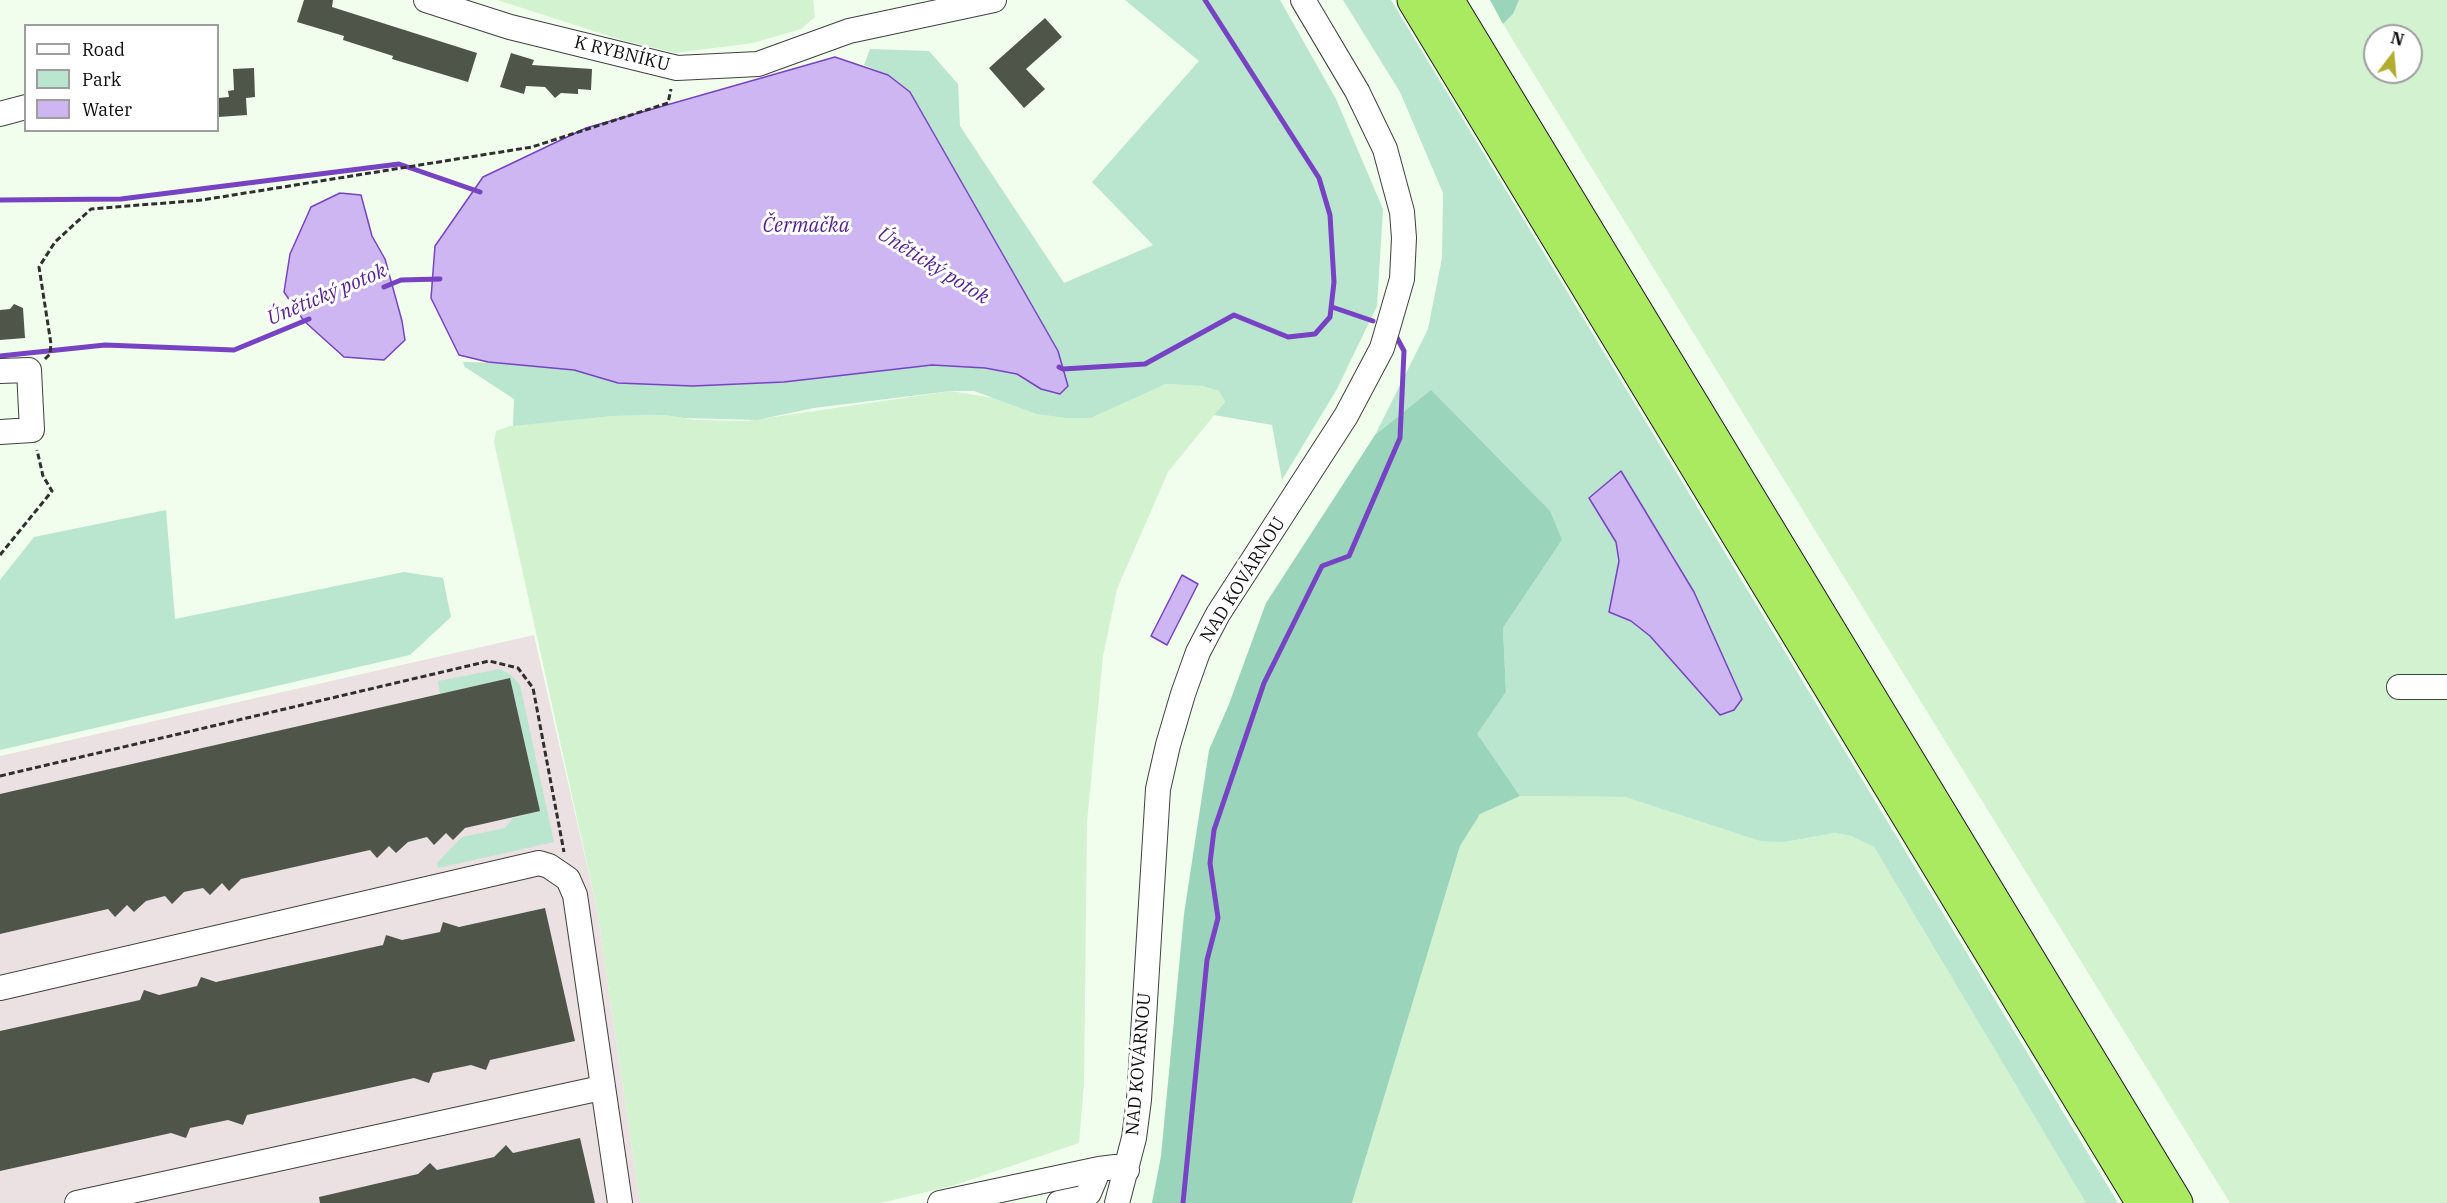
<!DOCTYPE html>
<meta charset="utf-8">
<style>
body{margin:0}
#map{position:relative;width:2447px;height:1203px;overflow:hidden;background:#f1feee;font-family:"IBM Plex Serif",serif}
canvas{display:block}
.legend{position:absolute;left:24px;top:24px;width:195px;height:108px;box-sizing:border-box;background:#fff;border:2px solid #9e9e9e;margin:0;padding:8px 10px;list-style:none;font-size:18px;color:#0d0d0d}
.legend li{display:flex;align-items:center;gap:12px;height:30px}
.legend b{width:30px;border:2px solid #9e9e9e}
.north{position:absolute;left:2363px;top:24px;width:60px;height:60px;box-sizing:border-box;background:#fff;border:2px solid #9e9e9e;border-radius:50%;rotate:16deg;font-size:16px;font-weight:700;line-height:24px;text-align:center;color:#0d0d0d}
.north::after{content:'';display:block;margin:auto;width:21px;height:27px;background:#b2ad2f;clip-path:polygon(50% 0,100% 100%,50% 72%,0 100%)}
</style>
<div id="map">
<canvas width="2447" height="1203"></canvas>
<ul class="legend">
<li><b style="height:8px;background:#fff"></b>Road</li>
<li><b style="height:16px;background:#bae6cf"></b>Park</li>
<li><b style="height:16px;background:#cdb6f1"></b>Water</li>
</ul>
<div class="north">N</div>
</div>
<script>
const c = document.querySelector('canvas').getContext('2d');
c.lineJoin = 'round';
function paint(path, color) { c.fillStyle = color; c.fill(path, 'evenodd'); }
const poly = rows => new Path2D(rows.map(r => 'M' + r).join(''));
function strokePath(path, color, width, dash) { c.strokeStyle = color; c.lineWidth = width; c.lineCap = dash ? 'butt' : 'round'; c.setLineDash(dash || []); c.stroke(path); }
function label(font, color, halo, rows, align = 'center') {
  c.font = font + ' "IBM Plex Serif",serif'; c.lineWidth = 6; c.setLineDash([]); c.textBaseline = 'middle'; c.strokeStyle = halo; c.fillStyle = color; for (const [text, x, y, turn = 0] of rows) {
    c.save(); c.translate(x, y); c.rotate((+turn || 0) * Math.PI / 180); c.textAlign = isNaN(turn) ? turn : align; if (halo) c.strokeText(text, 0, 0); c.fillText(text, 0, 0); c.restore();
  }
}
paint(poly([
 [534,635,597,909,640,1203,0,1203,0,756]
]), '#ebe1e2');
paint(poly([
 [497,0,813,0,815,17,801,29,753,43,675,53,622,40],
 [1519,0,2447,0,2447,1203,2230,1203,1503,24,1513,14],
 [2375,36,2411,36,2411,72,2375,72],
 [1166,384,1202,386,1219,391,1225,402,1168,472,1117,589,1103,656,1087,822,1084,1084,1079,1143,955,1185,881,1203,640,1203,597,909,494,442,496,431,510,426,613,416,664,415,696,420,747,421,951,391,993,398,1036,414,1065,418,1091,418],
 [1520,796,1625,797,1785,842,1834,833,1851,836,1874,847,2086,1203,1352,1203,1460,846,1479,814]
]), '#d2f2d0');
paint(poly([
 [1125,0,1280,0,1336,99,1383,209,1377,306,1337,389,1282,480,1272,425,1214,415,1225,402,1219,391,1202,386,1166,384,1091,418,1065,418,1036,414,974,391,951,391,814,408,757,420,684,418,664,415,613,416,513,426,514,399,465,367,463,362,534,364,574,370,618,383,693,386,784,382,932,365,960,365,1017,374,1041,389,1068,386,1058,351,910,92,888,75,864,65,870,49,929,51,958,84,960,126,1064,283,1153,245,1092,182,1199,61],
 [1343,0,1391,0,2118,1203,2086,1203,1874,847,1851,836,1834,833,1785,842,1761,841,1625,797,1520,796,1476,734,1506,692,1503,628,1562,540,1431,391,1375,435,1428,329,1442,258,1443,193,1400,92],
 [1616,542,1669,548,1694,592,1742,699,1720,715,1650,636,1631,621,1609,612,1619,561],
 [166,510,175,619,404,572,443,578,451,617,410,655,0,750,0,580,34,537],
 [500,669,511,675,520,685,554,842,438,868,437,863,462,837,505,828,513,818,540,811,510,678,440,694,438,681]
]), '#bae6cf');
paint(poly([
 [1490,0,1519,0,1513,14,1503,24],
 [1431,390,1550,511,1562,540,1503,628,1506,692,1477,734,1520,796,1480,814,1460,846,1352,1203,1152,1203,1161,1156,1184,914,1209,750,1229,704,1266,603,1375,435]
]), '#9ad5bb');
const water = poly([
 [835,57,888,75,910,92,1058,351,1068,386,1060,394,1041,389,1017,374,985,368,932,365,784,382,693,386,618,383,574,370,488,362,459,355,431,298,435,246,483,177,586,128,835,57],
 [340,193,361,195,372,236,385,259,402,321,405,340,384,360,344,357,304,321,284,292,290,254,311,207,340,193],
 [1621,471,1694,592,1742,699,1734,710,1720,715,1650,636,1631,621,1609,612,1619,561,1616,542,1589,498,1621,471],
 [1182,575,1198,584,1167,645,1151,636,1182,575]
]);
paint(water, '#cdb6f1');
strokePath(water, '#7742c3', 1.5);
strokePath(poly([
 [0,200,121,199,399,164,480,192],
 [384,287,401,280,440,279],
 [1332,307,1373,321],
 [0,356,105,345,234,350,309,319],
 [1059,367,1063,369,1145,364,1234,315,1288,337,1315,334,1330,317,1334,282,1330,215,1319,178,1205,0],
 [1183,1203,1207,960,1218,918,1210,863,1214,830,1264,683,1322,566,1349,556,1400,438,1404,351,1395,334]
]), '#7742c3', 5);
paint(poly([
 [304,0,333,0,332,7,477,53,468,82,392,59,393,56,343,40,344,36,297,22],
 [1045,18,1062,37,1026,69,1045,89,1024,108,989,68],
 [511,53,534,60,532,65,592,69,591,90,578,89,578,94,561,93,555,98,545,87,526,86,524,94,500,87],
 [254,68,255,97,246,98,247,115,218,117,218,98,229,97,228,91,234,90,233,69],
 [14,304,23,308,25,338,0,340,0,310,10,309],
 [510,678,540,811,465,828,453,840,446,833,434,845,427,837,408,842,396,853,389,846,377,858,370,850,241,879,229,891,222,883,210,895,203,888,184,892,172,904,165,896,146,901,134,912,127,905,115,917,108,909,0,934,0,794],
 [545,908,575,1041,490,1060,486,1070,471,1065,433,1073,429,1083,414,1078,247,1115,243,1125,228,1120,190,1128,186,1138,171,1133,0,1171,0,1031,140,1000,144,990,159,995,197,986,201,977,216,982,383,945,386,935,402,940,440,932,443,922,459,927],
 [580,1138,595,1203,320,1203,319,1197,418,1174,430,1163,437,1170,494,1157,506,1145,513,1153]
]), '#50554a');
const minor = poly([
 [426,0,510,27,677,68,758,64,849,31,994,0],
 [0,114,26,107],
 [0,371,29,370,32,430,0,432],
 [2399,687,2447,687],
 [0,988,539,863,549,866,568,879,575,895,620,1203],
 [77,1203,601,1088],
 [940,1203,1099,1169,1115,1167,1127,1170],
 [1059,1203,1083,1198,1089,1193,1099,1169],
 [1117,1203,1134,1138,1139,1100,1158,789,1168,745,1183,694,1198,652,1218,614,1346,416,1382,348,1402,279,1404,238,1402,212,1385,149,1357,91,1303,0]
]);
const highway = poly([
 [1414,0,2143,1203],
 [1447,0,2176,1203]
]);
strokePath(minor, '#404040', 26);
strokePath(highway, '#1e1e1e', 35);
strokePath(poly([
 [45,359,50,354,51,344,39,267,55,242,91,209,202,200,532,147,668,103,671,89],
 [0,555,52,491,43,476,37,450],
 [0,776,489,661,518,668,533,688,564,852]
]), '#2f2f2f', 3, [6, 3]);
strokePath(minor, '#fff', 24);
strokePath(highway, '#a9ea60', 33);
label('18px', '#0d0d0d', '#fff', [
 ["K RYBNÍKU",622,54,14],
 ["NAD KOVÁRNOU",1243,580,-58],
 ["NAD KOVÁRNOU",1139,1064,-85]
]);
label('italic 20px', '#541f95', '#fff', [
 ["Čermačka",806,226],
 ["Únětický potok",933,266,32],
 ["Únětický potok",327,295,-23]
]);
</script>
